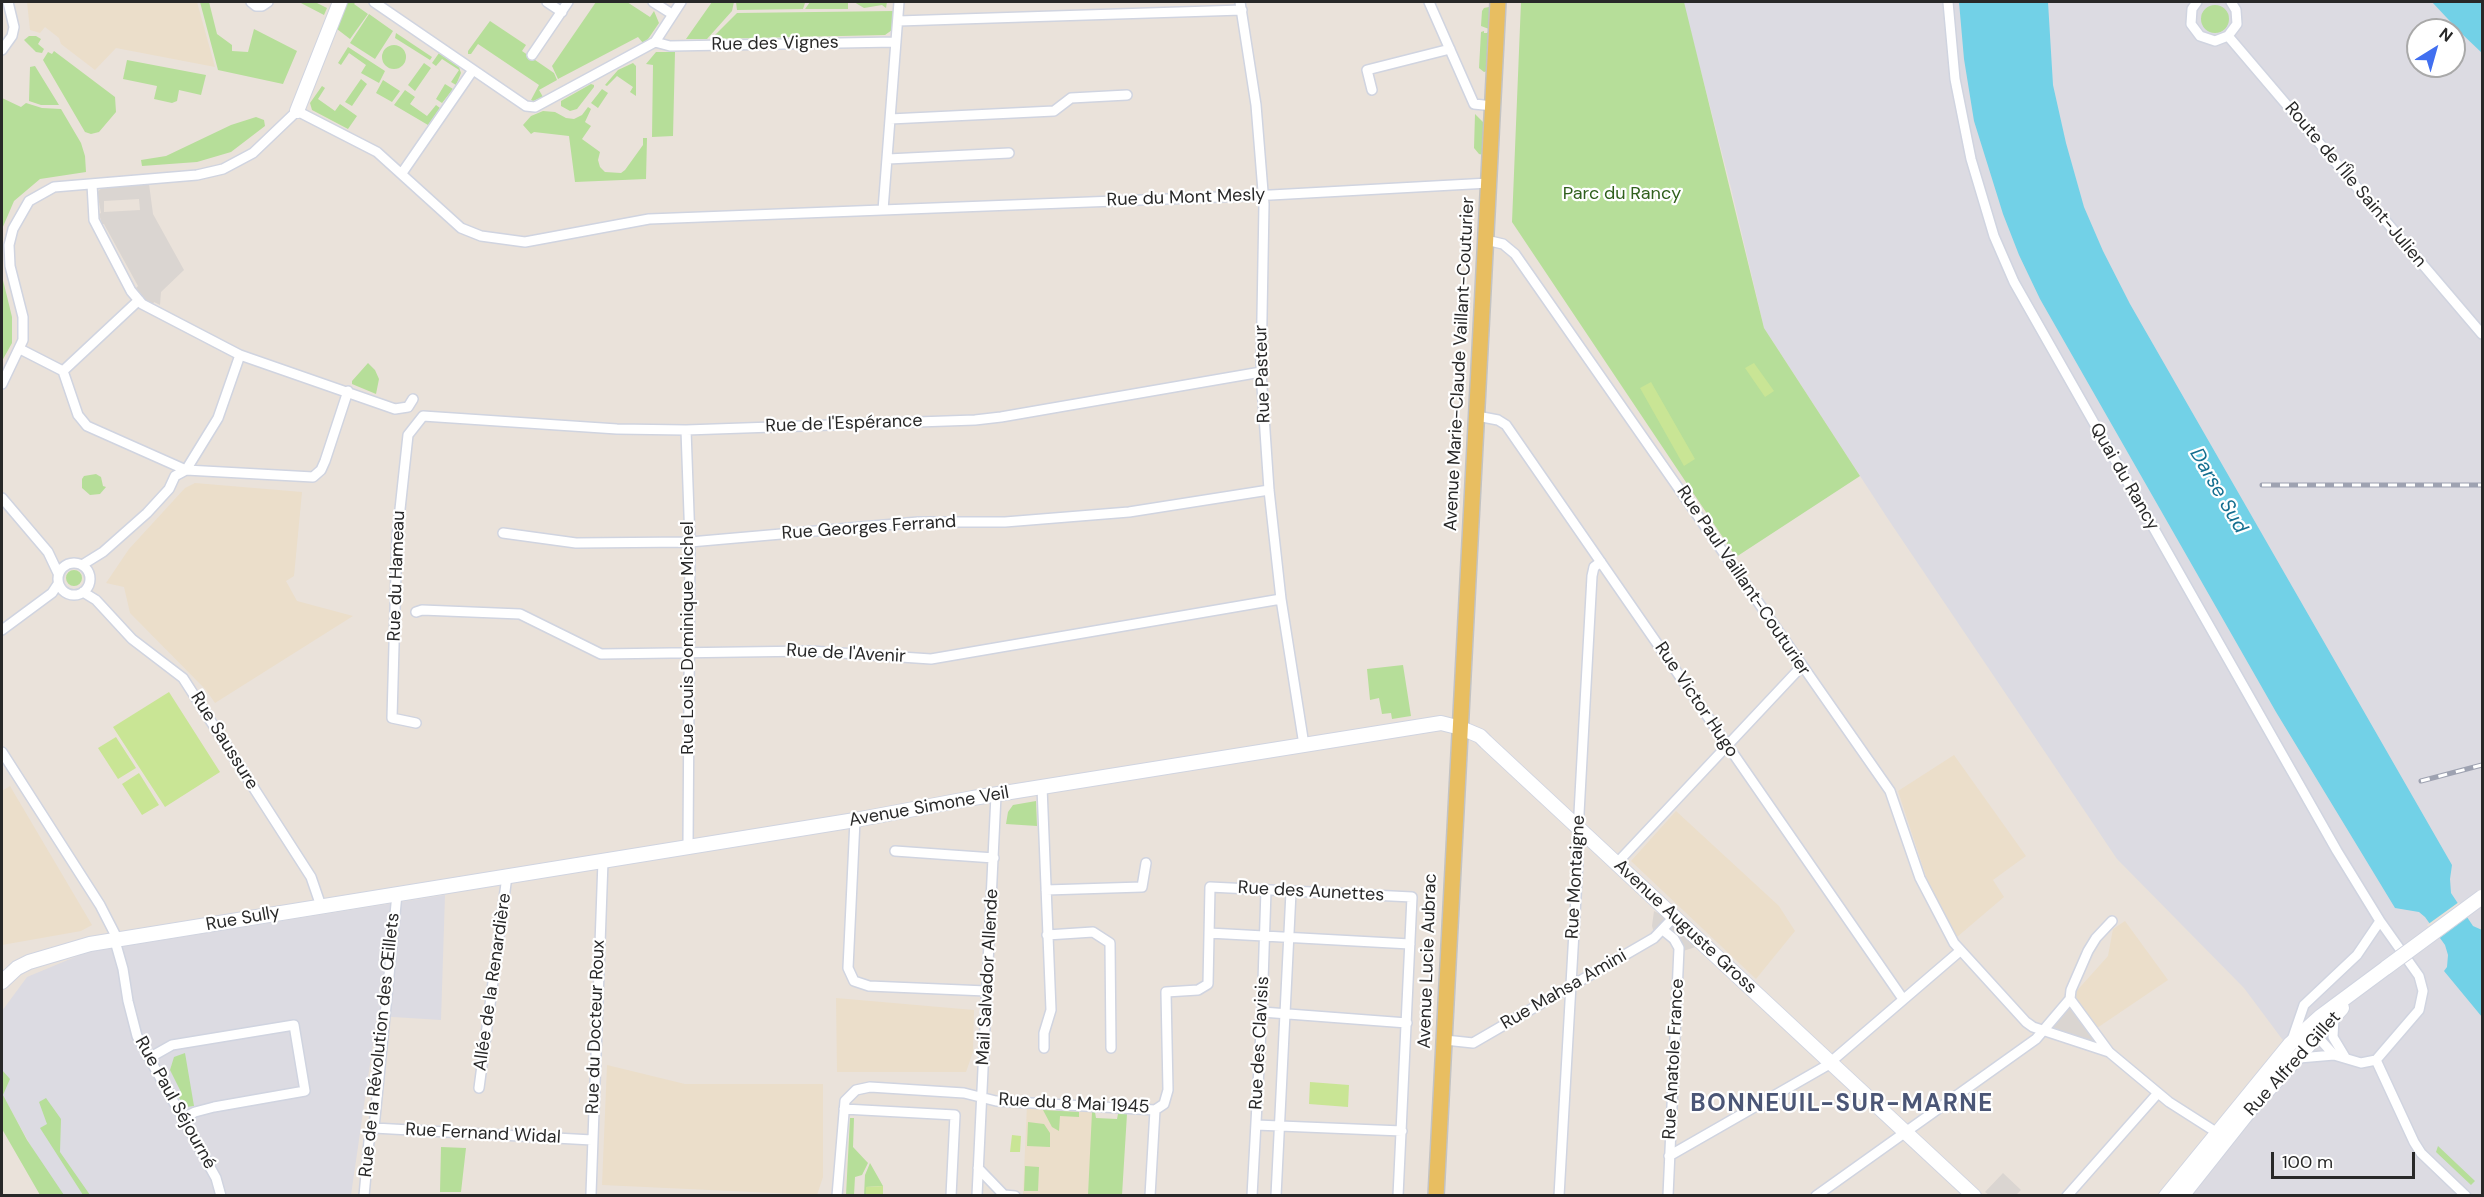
<!DOCTYPE html>
<meta charset="utf-8">
<style>
body{margin:0}
#map{position:relative;width:2484px;height:1197px;overflow:hidden;background:#eae2da;font-family:"DM Sans",sans-serif}
canvas{display:block}
.frame{position:absolute;inset:0;border:3px solid #282828;pointer-events:none}
.north{position:absolute;left:2406px;top:18px;width:60px;height:60px;box-sizing:border-box;background:#fff;border:2px solid #a9a9a9;border-radius:50%;rotate:37deg;font-size:16px;font-weight:700;line-height:24px;text-align:center;color:#282828}
.north::after{content:'';display:block;margin:auto;width:21px;height:27px;background:#416ff0;clip-path:polygon(50% 0,100% 100%,50% 72%,0 100%)}
.scale{position:absolute;left:2271px;top:1152px;width:144px;height:27px;box-sizing:border-box;border:3px solid #282828;border-top:0;padding-left:8px;font-size:18px;line-height:21px;white-space:nowrap;color:#282828;-webkit-text-stroke:4px #fff;paint-order:stroke}
</style>
<div id="map">
<canvas width="2484" height="1197"></canvas>
<div class="frame"></div>
<div class="north">N</div>
<div class="scale">100 m</div>
</div>
<script>
const c = document.querySelector('canvas').getContext('2d');
c.lineJoin = 'round';
function paint(path, color) { c.fillStyle = color; c.fill(path, 'evenodd'); }
const poly = rows => new Path2D(rows.map(r => 'M' + r).join(''));
function strokePath(path, color, width, dash) { c.strokeStyle = color; c.lineWidth = width; c.lineCap = dash ? 'butt' : 'round'; c.setLineDash(dash || []); c.stroke(path); }
function label(font, color, halo, rows, align = 'center') {
  c.font = font + ' "DM Sans",sans-serif'; c.lineWidth = 4.5; c.setLineDash([]); c.textBaseline = 'middle'; c.strokeStyle = halo; c.fillStyle = color; for (const [text, x, y, turn = 0] of rows) {
    c.save(); c.translate(x, y); c.rotate((+turn || 0) * Math.PI / 180); c.textAlign = isNaN(turn) ? turn : align; if (halo) c.strokeText(text, 0, 0); c.fillText(text, 0, 0); c.restore();
  }
}
paint(poly([
 [1683,2,2482,2,2482,1195,2169,1195,2285,1043,2244,988,2117,859,1888,519,1764,328,1731,188],
 [2418,30,2454,30,2454,66,2418,66],
 [445,895,441,1020,377,1016,351,1195,58,1195,2,1094,2,1011,27,977,87,952]
]), '#dcdbe2');
paint(poly([
 [27,2,197,2,215,67,116,48,95,70,61,44,59,38,45,27,40,33,30,30],
 [195,483,302,492,294,576,286,581,297,601,353,616,215,703,206,690,130,613,124,587,106,583,129,549,185,488],
 [1954,755,2026,856,1993,880,2004,897,1957,937,1948,927,1932,895,1898,791],
 [10,786,92,925,81,931,2,945,2,791],
 [1676,811,1779,906,1795,931,1756,979,1631,861],
 [2125,921,2168,980,2097,1028,2073,995,2108,956,2113,929],
 [836,998,974,1010,973,1052,966,1072,837,1072],
 [607,1065,685,1084,823,1084,823,1177,817,1195,602,1185],
 [1027,1105,1094,1109,1090,1195,1023,1194]
]), '#ebdeca');
paint(poly([
 [200,2,209,2,217,34,232,45,232,51,248,52,254,29,297,51,283,84,218,70],
 [299,2,315,2,327,8,324,15],
 [347,2,356,2,354,4,368,14,350,39,337,29],
 [596,2,627,2,650,17,654,11,659,23,646,42,643,43,638,37,558,79,552,66],
 [712,2,734,2,732,11,707,39,686,39],
 [736,2,801,2,805,3,803,9,737,10],
 [810,2,848,2,848,9,805,9],
 [854,2,887,2,886,8,882,5,864,8],
 [1521,2,1684,2,1764,328,1860,476,1736,557,1512,222],
 '2201 19a14 14 0 1 1 28 0a14 14 0 1 1-28 0Z',
 [1489,7,1491,13,1489,15,1489,29,1481,26,1482,11,1484,8],
 [894,11,892,30,885,35,711,39,737,13],
 [369,14,393,31,375,59,350,43],
 [490,21,526,45,522,51,554,73,557,80,539,90,543,97,541,98,533,101,531,100,539,85,478,44,471,54,468,54,468,51],
 [1484,31,1484,33,1487,33,1489,31,1487,71,1484,72,1479,68,1481,32],
 [396,33,432,57,430,60,395,38],
 [29,36,36,36,41,39,38,44,44,49,42,53,36,52,24,40],
 '382 57a12 12 0 1 1 24 0a12 12 0 1 1-24 0Z',
 [348,47,385,71,379,83,361,73,366,65,349,53,341,65,338,63],
 [54,51,115,97,116,112,99,132,91,134,85,132,43,60,48,52,52,54],
 [656,52,675,52,673,136,652,137,653,65,646,64],
 [439,53,459,67,461,73,456,85,451,82,459,70,442,59,436,66,432,63],
 [127,60,206,75,201,95,179,90,177,101,172,103,154,99,157,86,123,79],
 [424,63,431,68,415,91,408,85],
 [633,63,636,66,636,96,630,92,633,87,617,76,607,86,605,85,618,70],
 [35,66,59,105,41,105,29,101,30,67],
 [361,79,367,84,352,106,345,102],
 [383,80,400,91,392,102,376,93],
 [445,84,453,89,442,103,436,99],
 [591,84,594,85,594,87,577,109,570,111,561,106,561,101],
 [322,86,325,88,318,99,335,111,340,104,357,116,348,129,312,110,310,103],
 [602,89,608,93,598,108,591,103],
 [405,90,415,97,410,104,427,116,436,105,440,108,428,125,394,105],
 [2,98,21,107,26,103,42,108,61,109,81,143,85,156,86,172,40,179,14,201,2,229],
 [588,107,591,109,585,122,591,126,582,139,600,152,598,160,600,167,605,172,621,173,625,170,643,145,643,138,647,138,646,179,575,182,569,136,534,132,531,134,523,125,531,116,543,111,555,112,566,118,574,119,582,115],
 [1475,114,1485,124,1483,155,1479,154,1474,148],
 [256,117,264,120,265,126,231,152,197,162,142,166,141,160,166,156,231,125],
 [2,276,12,317,12,343,2,361],
 [368,363,375,370,379,379,376,394,352,384,352,381],
 [96,474,101,477,103,486,106,487,100,494,90,495,82,488,82,479,84,476],
 '66 578a8 8 0 1 1 16 0a8 8 0 1 1-16 0Z',
 [1403,665,1411,716,1392,719,1391,713,1382,714,1379,698,1370,700,1367,669],
 [1036,801,1037,826,1006,824,1008,812,1013,805],
 [185,1053,194,1106,186,1107,177,1095,181,1092,170,1070,174,1057],
 [2,1070,10,1079,3,1095,27,1140,64,1195,40,1195,2,1129],
 [46,1098,61,1119,60,1152,90,1195,83,1195,40,1128,47,1124,39,1102],
 [1043,1110,1079,1112,1079,1117,1060,1116,1059,1131,1052,1127],
 [1092,1112,1095,1112,1096,1118,1117,1119,1118,1114,1127,1114,1122,1195,1088,1195],
 [850,1118,854,1118,853,1147,868,1163,862,1175,855,1177,854,1195,846,1195],
 [1028,1122,1044,1124,1050,1133,1050,1147,1027,1146],
 [2438,1146,2475,1181,2471,1185,2436,1152],
 [441,1147,466,1148,461,1192,440,1192],
 [870,1163,883,1186,866,1187,866,1195,864,1196,865,1175],
 [1025,1166,1039,1167,1038,1191,1024,1191]
]), '#b6de99');
paint(poly([
 [1754,363,1774,391,1765,397,1745,368],
 [1651,382,1695,459,1684,466,1640,388],
 [169,692,220,772,165,807,113,727],
 [116,737,136,768,118,779,98,748],
 [139,773,159,805,142,815,122,784],
 [1310,1082,1349,1085,1348,1107,1309,1104],
 [1012,1135,1021,1136,1020,1152,1010,1152],
 [883,1186,883,1195,866,1195,866,1187]
]), '#c9e595');
paint(poly([
 [149,184,153,214,184,270,161,292,160,305,154,302,153,304,146,301,139,292,136,288,138,286,104,224,102,224,99,214,101,213,97,192,102,188],
 [139,199,140,210,104,212,104,201],
 [1654,911,1658,913,1661,911,1665,919,1654,933,1652,926],
 [1676,925,1699,946,1683,951,1671,929,1671,927],
 [2071,1007,2094,1036,2092,1042,2051,1027,2067,1008],
 [2003,1173,2021,1190,2016,1195,1989,1195,1985,1192]
]), '#dad5d1');
paint(poly([
 [1959,2,2048,2,2053,85,2066,143,2084,207,2103,251,2130,304,2452,865,2450,879,2451,893,2473,926,2482,930,2482,1017,2444,971,2447,967,2448,955,2445,945,2425,917,2419,912,2395,908,2276,712,2040,299,2019,255,2003,214,1974,121,1964,59],
 [2432,2,2482,2,2482,53,2462,34]
]), '#72d1e7');
paint(poly([
 [2459,902,2469,916,2438,939,2427,925]
]), '#eae2da');
const street = poly([
 [251,2,256,6,262,6,268,2],
 [374,2,526,106,535,107,655,42,681,2],
 [547,2,562,12],
 [653,2,672,14],
 [1240,2,1256,105,1264,204,1261,372,1269,490,1281,599,1304,745],
 [1429,2,1474,104,1493,106],
 [1948,2,1955,79,1971,159,1994,236,2014,282,2337,851,2380,921,2419,976,2423,991,2419,1010,2376,1060],
 [2197,2,2192,9,2191,24,2200,36,2215,41,2228,36,2237,24,2236,10,2231,2],
 [898,21,1242,10],
 [2228,36,2482,334],
 [655,42,670,46,896,42],
 [2,50,12,36,14,27,8,2],
 [532,55,568,2],
 [1372,90,1367,70,1450,49],
 [890,119,1054,111,1071,98,1127,95],
 [888,159,1009,153],
 [402,173,473,70],
 [92,184,94,220,131,291,142,304,240,355,395,409,408,407,413,399],
 [883,210,899,2],
 [1486,240,1503,244,1515,254,1890,791,1920,878,1954,943,2026,1022,2033,1027,2109,1052,2169,1102,2216,1132],
 [20,349,63,371,78,415,87,426,186,470,313,477,321,470,325,461,348,391],
 [63,371,139,300],
 [2,384,23,340,23,317,10,266,9,245,13,229,29,201,54,187,197,175,223,169,253,153,297,111,377,152,461,228,481,236,525,242,649,219,1271,195,1489,183],
 [1477,416,1498,420,1506,425,1903,999],
 [686,430,690,542,688,846],
 [2,498,48,552,58,573],
 [503,533,576,543,690,542,918,522,1005,522,1129,512,1269,490],
 '58 579a16 16 0 1 1 32 0a16 16 0 1 1-32 0Z',
 [82,565,103,552,147,513,169,489,175,476,186,470,218,418,240,355],
 [83,592,96,600,132,639,183,678,311,877,321,906],
 [416,612,422,610,520,614,601,654,811,651,931,659,1281,599],
 [2,630,52,593,58,584],
 [416,723,392,718,397,537,408,435,423,416,617,429,686,430,975,420,1001,417,1261,372],
 [2,752,100,905,118,940],
 [1042,787,1051,1010,1044,1033,1044,1048],
 [855,820,848,968,854,981,869,986,986,991],
 [895,851,994,858],
 [1616,864,1802,666],
 [1046,890,1142,887,1146,863],
 [1663,930,1674,939,1679,948,1668,1196],
 [1209,933,1410,944],
 [1047,935,1093,932,1110,943,1111,1048],
 [115,941,123,969,128,1001,137,1036,216,1178,221,1196],
 [2070,999,2109,1052],
 [1262,1012,1407,1023],
 [2334,1017,2333,1037,2345,1057],
 [2318,1030,2317,1036,2334,1055,2361,1063,2376,1060],
 [1445,1040,1473,1043,1654,938,1674,917],
 [2292,1040,2304,1005,2357,955,2380,921],
 [149,1058,172,1045,294,1025,305,1091,214,1107,195,1112,183,1118],
 [2299,1058,2334,1055],
 [2376,1060,2414,1142,2421,1153,2466,1196],
 [479,1088,507,876],
 [844,1109,955,1115,951,1196],
 [1256,1125,1402,1131],
 [374,1128,592,1140],
 [1669,1156,1826,1066,1960,951],
 [978,1168,1004,1195,1015,1196],
 [591,1194,603,861],
 [364,1196,369,1141,374,1128,397,894],
 [837,1196,845,1101,856,1090,870,1087,964,1093,996,1101,1155,1110,1164,1104,1168,1090,1166,992,1198,990,1208,984,1210,887,1412,897,1398,1196],
 [977,1196,996,795],
 [1150,1196,1155,1110],
 [1252,1196,1262,1012,1266,890],
 [1276,1196,1291,892],
 [1559,1196,1578,861,1577,850,1592,576,1594,567,1601,562],
 [1816,1196,2036,1039,2070,999,2071,990,2088,951,2096,938,2112,921],
 [2067,1196,2158,1093]
]);
const secondary = poly([
 [297,111,340,2],
 [2,982,17,968,29,962,90,944,855,820,973,798,1441,723,1461,728,1480,736,1486,742,1974,1196],
 [2166,1196,2290,1044,2321,1016,2387,967],
 [2182,1196,2251,1109,2342,1008]
]);
const primary = poly([
 [1436,1196,1498,2]
]);
strokePath(street, '#d0d4e0', 12);
strokePath(secondary, '#d0d4e0', 16);
strokePath(primary, '#c3c3c3', 18);
strokePath(street, '#fff', 9);
strokePath(secondary, '#fff', 14);
strokePath(primary, '#e8be61', 15);
const rail = poly([
 [2262,485,2482,485],
 [2421,781,2482,765]
]);
strokePath(rail, '#9ea2b1', 5);
strokePath(rail, '#fff', 3, [9]);
const secondaryBridge = poly([
 [2387,967,2482,897]
]);
strokePath(secondaryBridge, '#d0d4e0', 16, []);
strokePath(secondaryBridge, '#fff', 14);
label('18px', '#282828', '#fff', [
 ["Rue des Vignes",775,44,-1],
 ["Route de l'Île Saint-Julien",2355,185,50],
 ["Rue du Mont Mesly",1186,198,-2],
 ["Avenue Marie-Claude Vaillant-Couturier",1460,364,-87],
 ["Rue Pasteur",1263,374,-92],
 ["Rue de l'Espérance",844,424,-2],
 ["Quai du Rancy",2124,477,60],
 ["Rue Georges Ferrand",869,528,-4],
 ["Rue du Hameau",397,576,-88],
 ["Rue Paul Vaillant-Couturier",1743,581,56],
 ["Rue Louis Dominique Michel",688,638,-90],
 ["Rue de l'Avenir",846,654,3],
 ["Rue Victor Hugo",1696,700,56],
 ["Rue Saussure",224,741,58],
 ["Avenue Simone Veil",929,807,-10],
 ["Rue Montaigne",1576,877,-87],
 ["Rue des Aunettes",1311,892,3],
 ["Rue Sully",243,919,-10],
 ["Avenue Auguste Gross",1685,927,43],
 ["Avenue Lucie Aubrac",1428,961,-88],
 ["Mail Salvador Allende",988,977,-87],
 ["Allée de la Renardière",493,982,-82],
 ["Rue Mahsa Amini",1564,990,-30],
 ["Rue du Docteur Roux",596,1027,-88],
 ["Rue des Clavisis",1260,1043,-87],
 ["Rue de la Révolution des Œillets",380,1045,-84],
 ["Rue Anatole France",1674,1059,-87],
 ["Rue Alfred Gillet",2293,1064,-48],
 ["Rue Paul Séjourné",175,1103,61],
 ["Rue du 8 Mai 1945",1074,1104,3],
 ["Rue Fernand Widal",483,1134,3]
]);
label('18px', '#30601d', '#fff', [
 ["Parc du Rancy",1622,194]
]);
label('italic 20px', '#146f90', '#fff', [
 ["Darse Sud",2218,491,60]
]);
c.letterSpacing = '1.5px';
label('bold 24px', '#4b5676', '#fff', [
 ["BONNEUIL-SUR-MARNE",1842,1105]
]);
c.letterSpacing = '0px';
</script>
